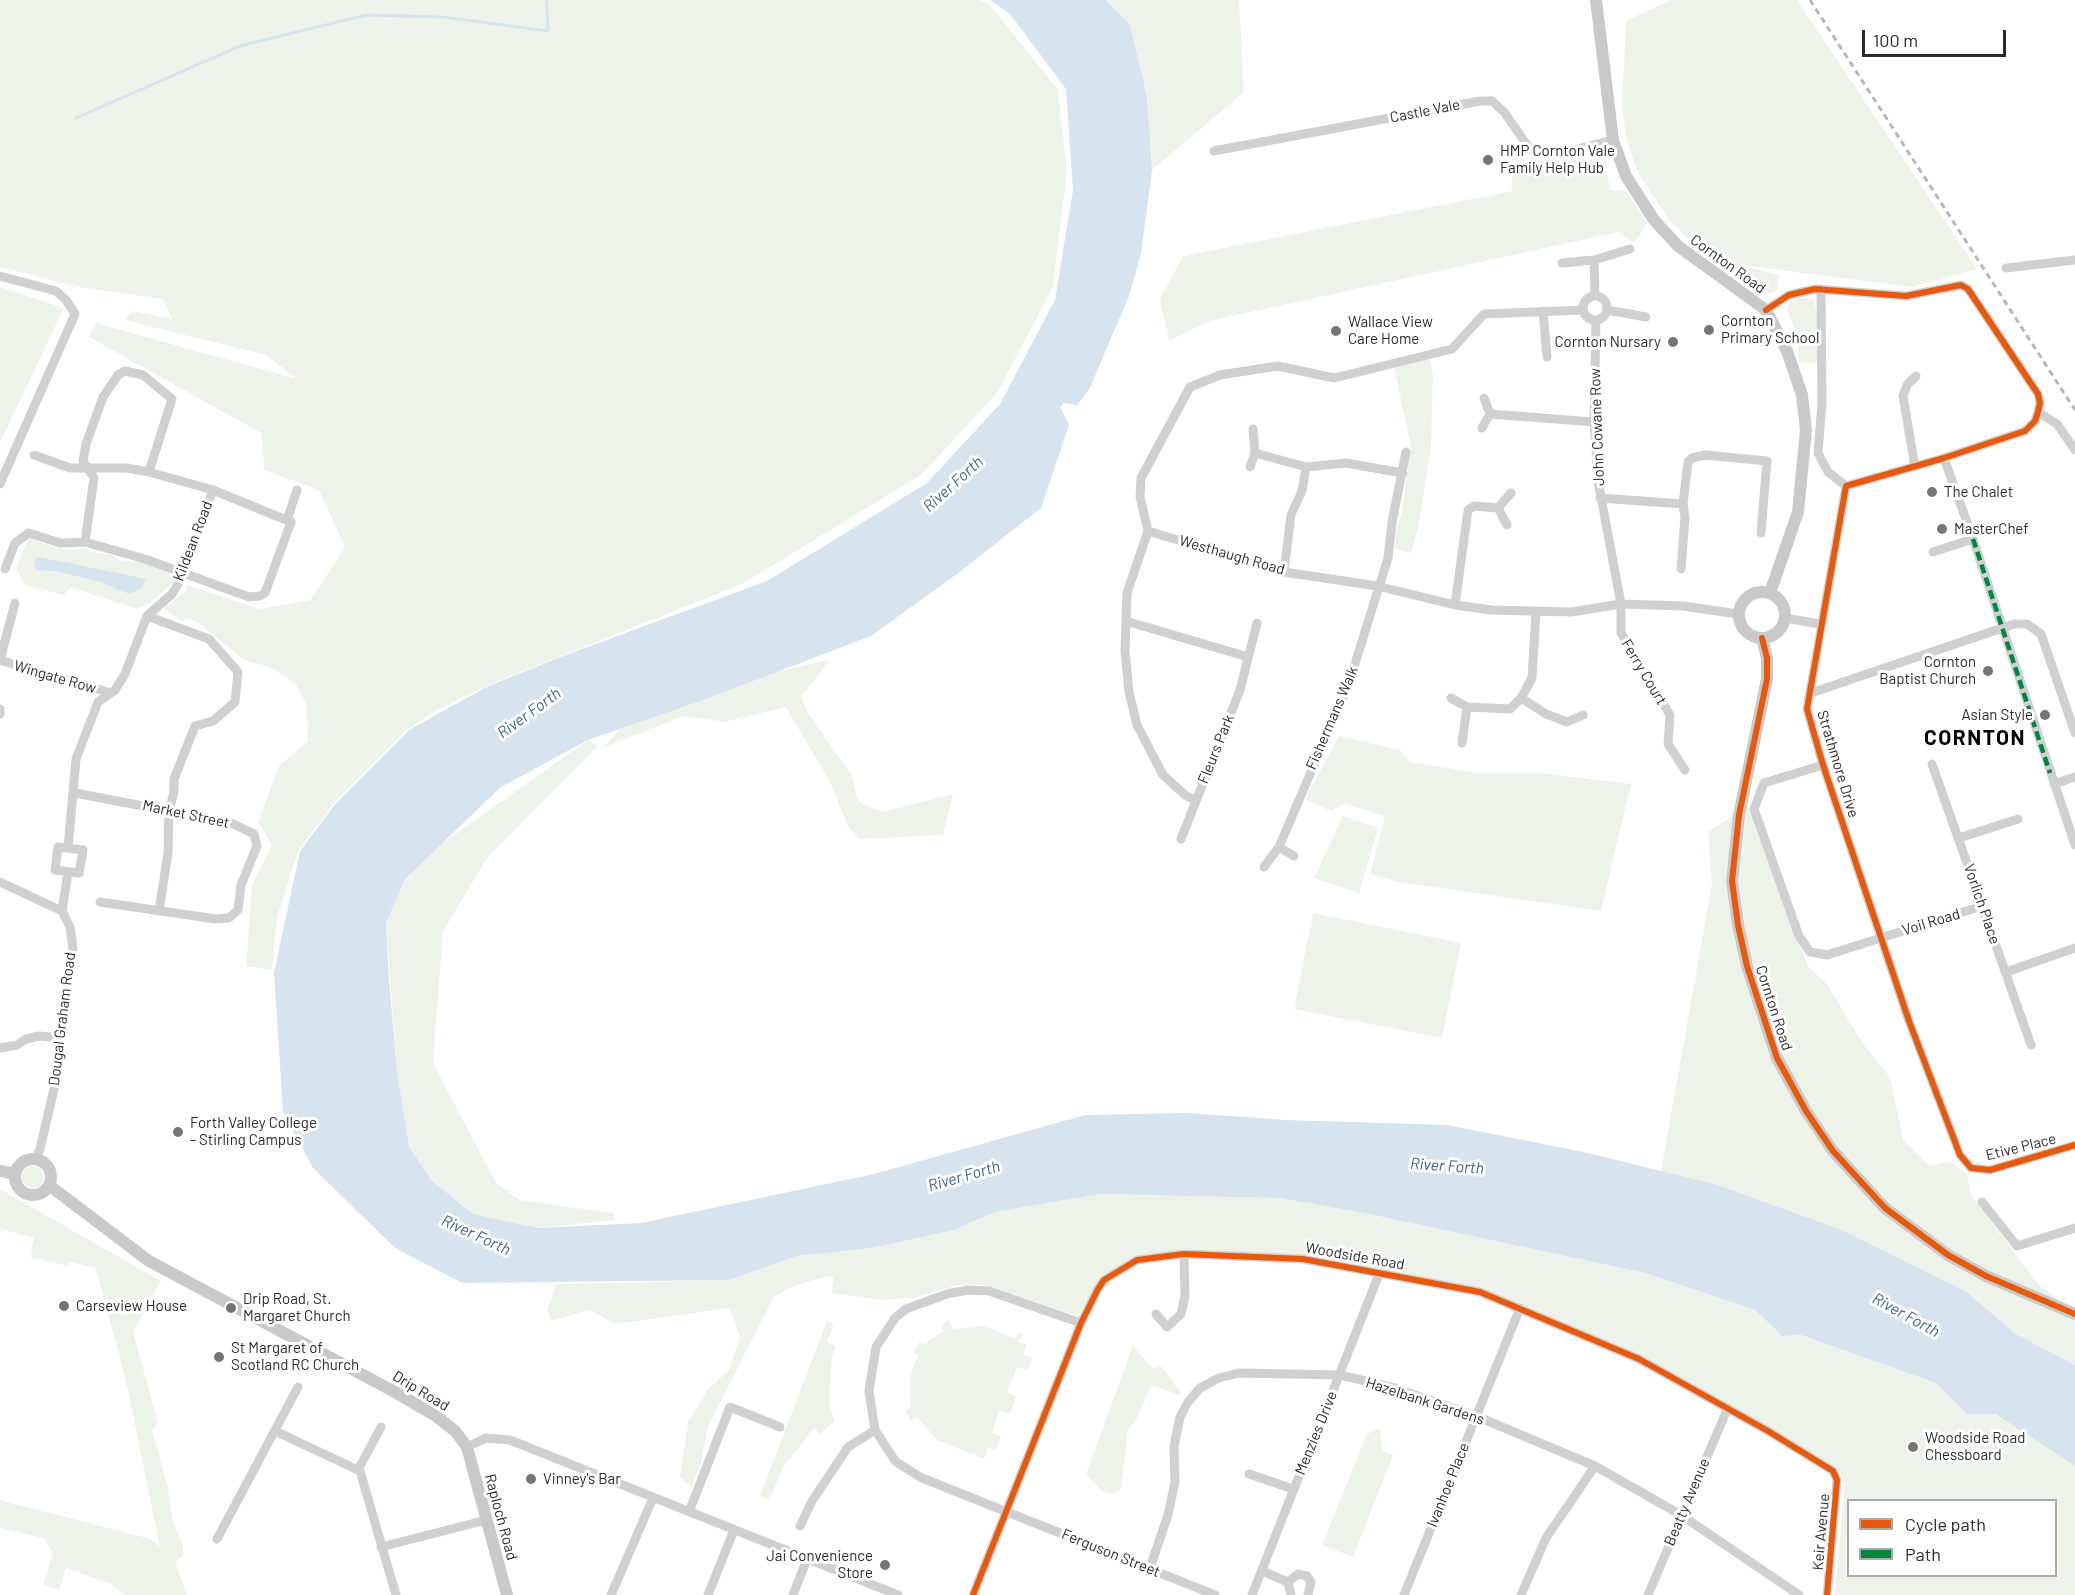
<!DOCTYPE html>
<style>
body{margin:0}
#map{position:relative;width:2075px;height:1595px;overflow:hidden;background:#fff;font-family:Barlow,sans-serif}
canvas{display:block}
.legend{position:absolute;left:1847px;top:1499px;width:210px;height:78px;box-sizing:border-box;background:#fff;border:2px solid #aaa;margin:0;padding:8px 10px;list-style:none;font-size:18px;color:#2b2b2b}
.legend li{display:flex;align-items:center;gap:12px;height:30px}
.legend b{width:30px;border:2px solid #aaa}
.scale{position:absolute;left:1862px;top:30px;width:144px;height:27px;box-sizing:border-box;border:3px solid #2b2b2b;border-top:0;padding-left:8px;font-size:18px;line-height:21px;white-space:nowrap;color:#2b2b2b;-webkit-text-stroke:4px #fff;paint-order:stroke}
</style>
<div id="map">
<canvas width="2075" height="1595"></canvas>
<ul class="legend">
<li><b style="height:8px;background:#e8590c"></b>Cycle path</li>
<li><b style="height:8px;background:#00873e"></b>Path</li>
</ul>
<div class="scale">100 m</div>
</div>
<script>
const c = document.querySelector('canvas').getContext('2d');
c.lineJoin = 'round';
function paint(path, color) { c.fillStyle = color; c.fill(path, 'evenodd'); }
const poly = rows => new Path2D(rows.map(r => 'M' + r).join(''));
function strokePath(path, color, width, dash) { c.strokeStyle = color; c.lineWidth = width; c.lineCap = dash ? 'butt' : 'round'; c.setLineDash(dash || []); c.stroke(path); }
function label(font, color, halo, rows, align = 'center') {
  c.font = font + ' Barlow,sans-serif'; c.lineWidth = 6; c.setLineDash([]); c.textBaseline = 'middle'; c.strokeStyle = halo; c.fillStyle = color; for (const [text, x, y, turn = 0] of rows) {
    c.save(); c.translate(x, y); c.rotate((+turn || 0) * Math.PI / 180); c.textAlign = isNaN(turn) ? turn : align; if (halo) c.strokeText(text, 0, 0); c.fillText(text, 0, 0); c.restore();
  }
}
paint(poly([
 [0,0,980,0,991,6,1058,90,1067,170,1053,287,997,393,921,475,742,584,491,684,433,712,405,732,335,802,298,851,277,917,272,970,246,966,252,885,272,845,258,822,279,766,308,741,306,703,295,683,274,669,244,660,196,621,186,618,182,621,163,609,186,591,187,585,259,609,311,600,345,547,319,490,264,470,261,433,89,337,96,323,297,379,266,355,124,320,133,311,172,319,163,299,79,287,0,267],
 [1106,0,1239,0,1244,92,1152,170,1147,96,1130,25],
 [1671,0,1797,0,1977,269,1911,287,1725,263,1689,239,1669,220,1637,171,1626,137,1622,106,1626,21],
 [1581,157,1603,162,1611,190,1626,191,1647,223,1634,243,1619,232,1209,321,1169,341,1160,299,1183,256,1512,191,1512,166,1538,160,1549,173],
 [1737,268,1753,268,1779,275,1776,292,1762,295,1740,282],
 [0,287,64,308,0,442],
 [1802,298,1814,300,1817,314,1819,362,1799,363,1797,335,1787,309,1790,302],
 [1430,359,1433,375,1431,447,1418,529,1411,553,1395,549,1396,531,1402,513,1411,446,1394,367],
 [29,538,55,548,76,550,84,547,93,552,113,555,118,560,136,562,138,559,170,574,175,581,148,604,137,609,70,587,64,595,25,585,16,568],
 [39,557,147,579,142,588,129,594,97,581,59,572,42,571,34,561],
 [830,660,801,697,808,713,852,776,858,802,882,812,953,794,943,835,859,839,848,826,830,782,786,707,724,722,684,716,602,748,621,729,751,677],
 [1339,736,1400,750,1410,762,1479,773,1540,773,1631,784,1601,911,1398,882,1370,874,1385,816,1344,804,1331,811,1305,799],
 [588,740,598,746,487,858,443,931,433,1063,496,1183,520,1200,613,1213,615,1220,538,1228,473,1214,432,1181,409,1146,397,1070,386,923,405,879,429,853],
 [1748,806,1808,966,1827,984,1863,1044,1890,1077,1903,1140,1930,1166,1950,1161,1967,1174,1971,1195,2039,1285,2075,1312,2075,1365,2014,1333,1967,1292,1661,1171,1712,883,1708,832],
 [1343,816,1378,828,1359,893,1314,878],
 [1313,913,1461,943,1442,1038,1294,1009],
 '22 1177a11 11 0 1 1 22 0a11 11 0 1 1-22 0Z',
 [0,1189,161,1281,133,1332,158,1423,152,1430,168,1488,173,1521,183,1546,183,1555,175,1562,187,1595,126,1595,111,1584,66,1568,59,1590,43,1585,53,1553,45,1539,0,1528,0,1500,151,1539,160,1547,126,1381,96,1268,70,1262,69,1266,30,1257,34,1238,0,1229],
 [1100,1194,1279,1198,1364,1213,1645,1273,1755,1310,1782,1336,1801,1335,1936,1383,1967,1414,1994,1414,2075,1466,2075,1595,1835,1595,1845,1484,1840,1474,1803,1448,1637,1356,1471,1288,1284,1255,1147,1256,1100,1280,1078,1316,984,1285,958,1285,913,1298,881,1300,832,1293,833,1277,829,1276,791,1287,774,1297,708,1426,701,1463,691,1487,680,1477,688,1422,709,1388,729,1370,740,1337,730,1308,615,1324,590,1310,551,1321,547,1309,557,1284,729,1280,797,1256,872,1248,954,1230,995,1212],
 [1848,1500,2056,1500,2056,1576,1848,1576],
 [949,1320,953,1329,984,1326,1015,1339,1019,1332,1023,1334,1019,1342,1027,1345,1023,1354,1032,1358,1028,1370,1017,1367,1007,1392,1016,1396,1010,1414,999,1411,992,1433,1001,1436,996,1450,988,1448,984,1459,937,1440,917,1417,911,1421,905,1410,911,1407,910,1376,918,1355,913,1352,919,1342,924,1344,943,1331,942,1324],
 [827,1321,834,1324,827,1342,836,1346,832,1357,829,1393,830,1408,835,1421,820,1434,814,1428,784,1466,769,1500,760,1496],
 [1133,1346,1153,1369,1161,1366,1181,1393,1178,1395,1151,1385,1135,1422,1128,1429,1121,1488,1113,1494,1103,1492,1086,1474],
 [1380,1428,1382,1451,1393,1455,1353,1557,1322,1545,1367,1434]
]), '#eef3ea');
paint(poly([
 [990,0,1106,0,1130,25,1147,96,1152,170,1141,254,1129,296,1089,390,1077,405,1064,403,1060,407,1069,425,1041,508,957,574,871,636,706,699,588,740,501,787,405,879,386,923,389,980,397,1070,409,1146,432,1181,473,1214,538,1228,641,1223,874,1174,1085,1115,1189,1113,1286,1120,1447,1125,1584,1152,1717,1185,1839,1229,1967,1292,2014,1333,2075,1365,2075,1466,1995,1414,1967,1414,1936,1383,1801,1335,1782,1336,1755,1310,1645,1273,1364,1213,1279,1198,1100,1194,995,1212,954,1230,872,1248,797,1256,729,1280,462,1283,395,1248,313,1168,283,1112,274,973,300,851,336,803,409,730,486,687,563,656,767,581,927,483,1000,404,1055,300,1073,190,1066,89,1010,14],
 [39,557,64,562,147,579,142,588,129,594,97,581,59,572,36,570,34,560]
]), '#d6e4f0');
strokePath(poly([
 [76,118,240,46,366,15,443,17,548,31,547,0]
]), '#d6e4f0', 3);
strokePath(poly([
 [1214,151,1480,101,1492,101,1504,112,1530,149,1553,155,1613,140],
 [1594,260,1595,296],
 [1562,263,1594,260,1630,249],
 [2006,268,2075,260],
 [0,276,56,291,66,300,75,314,0,484],
 [1821,289,1822,403,1818,453,1828,472,1846,486],
 '1583 308a12 12 0 1 1 24 0a12 12 0 1 1-24 0Z',
 [1607,310,1646,317],
 [1766,310,1789,295,1815,289,1906,296,1961,285,1968,289,2038,394,2040,403,2038,412,2035,421,2025,431,1944,458,1846,486,1807,709,1823,765,1909,1021,1960,1155,1971,1168,1990,1170,2075,1145],
 [1543,311,1547,357],
 [1596,320,1594,422,1598,481,1621,604,1621,633,1670,715,1668,744,1685,770],
 [2038,412,2057,424,2075,450],
 [1490,414,1594,422],
 [1482,428,1490,414,1484,398],
 [1255,453,1306,467,1346,463,1403,473],
 [1250,467,1255,453,1253,429],
 [1915,467,1903,396,1907,385,1916,376],
 [1600,498,1683,504],
 [1498,508,1511,493],
 [287,520,297,490],
 [1148,531,1284,572,1377,586,1455,605,1492,610,1571,612,1621,604,1683,606,1738,614],
 [1148,531,1140,497,1141,478,1190,387,1220,375,1278,366,1334,378,1452,349,1484,314,1583,310],
 [1148,531,1127,593,1125,651,1129,692,1137,725,1163,775,1185,795,1195,800],
 [1973,539,2075,845],
 [85,542,94,478,83,461,86,444,103,397,118,375,125,371,143,375,172,399,149,472],
 [1933,552,1973,539,1944,458],
 [5,569,15,543,29,533,60,543,85,542,145,559,249,597,260,596,265,593,291,522,213,490,149,472,127,468,70,468,34,455],
 [1681,569,1685,517,1683,504,1688,462,1692,458,1705,455,1767,461,1761,533],
 [1284,572,1291,515,1302,491,1306,467],
 [1455,605,1468,510,1474,506,1498,508,1507,525],
 [147,616,209,639,238,672,235,702,213,721,195,726,174,779,174,792,169,810,168,853,159,911],
 [1785,618,1820,624],
 [1126,621,1248,657],
 [0,660,111,693],
 [0,660,15,603],
 [1811,693,2014,624,2027,624,2041,634,2075,733],
 [1451,698,1467,707],
 [1521,698,1546,714,1567,722,1583,715],
 [0,709,0,714],
 [1462,743,1467,707,1510,709,1521,698,1532,678,1536,612],
 [1932,764,2031,1045],
 [1823,765,1764,783,1754,809,1799,936,1810,952,1827,955,1982,906],
 [2054,784,2075,777],
 [75,793,231,823,254,834,257,846,241,885,238,910,229,918,216,919,100,902],
 [1959,838,2018,819],
 [1181,839,1240,690,1257,623],
 [58,847,83,850,79,873,55,870,58,847],
 [1279,847,1294,856],
 [68,848,76,759,98,702,115,690,125,674,147,616,172,594,184,574,213,490],
 [1264,867,1279,847,1349,683,1388,558,1392,522,1406,452],
 [0,882,62,911,70,927,73,949,55,1085,40,1149,35,1159],
 [62,911,68,872],
 [2006,972,2075,948],
 [0,1048,17,1045,26,1039,39,1036,61,1038],
 [1982,1202,2017,1246,2075,1228],
 [1156,1314,1167,1327,1181,1314,1185,1296,1184,1254],
 [1081,1323,989,1291,968,1290,947,1294,906,1309,895,1318,876,1347,869,1391,875,1430,896,1462,922,1478,1215,1595],
 [275,1431,360,1471,396,1595],
 [467,1447,486,1438,510,1440,898,1595],
 [358,1470,381,1427],
 [1249,1474,1293,1489],
 [689,1512,730,1407,780,1427],
 [800,1526,812,1501,848,1447,875,1430],
 [217,1539,298,1387],
 [381,1547,486,1520],
 [1150,1568,1168,1515,1175,1482,1174,1446,1180,1417,1188,1402,1200,1388,1219,1378,1239,1373,1340,1375,1395,1388,1476,1416,1595,1466,1681,1515,1799,1595],
 [1262,1571,1288,1582],
 [611,1595,653,1498],
 [708,1595,734,1530],
 [793,1595,807,1559],
 [973,1595,1081,1323,1098,1289,1104,1280,1137,1260,1184,1254,1303,1259,1480,1292,1639,1359,1768,1431,1833,1471,1837,1480,1827,1595],
 [1252,1595,1380,1272],
 [1291,1595,1288,1582,1298,1574,1307,1576,1311,1582,1308,1595],
 [1404,1595,1520,1308],
 [1521,1595,1546,1538,1595,1466],
 [1648,1595,1727,1410]
]), '#d0d0d0', 9);
strokePath(poly([
 [1596,0,1613,140,1626,176,1654,220,1678,246,1766,310,1787,351,1802,395,1806,430,1798,512,1770,593],
 '1739 615a23 23 0 1 1 46 0a23 23 0 1 1-46 0Z',
 [1762,638,1767,658,1767,679,1739,815,1732,881,1738,925,1747,966,1777,1058,1806,1111,1833,1151,1885,1208,1948,1255,1986,1276,2075,1314],
 '15 1177a18 18 0 1 1 36 0a18 18 0 1 1-36 0Z',
 [0,1171,15,1174],
 [50,1186,149,1261,395,1392,436,1416,455,1431,467,1447,507,1595]
]), '#c9c9c9', 12);
strokePath(poly([
 [1810,0,2075,410]
]), '#b8b8b8', 3, [6, 4.5]);
strokePath(poly([
 [1973,539,2050,773]
]), '#00873e', 4.5, [9, 4.5]);
strokePath(poly([
 [1766,310,1789,295,1815,289,1906,296,1961,285,1968,289,2038,394,2040,403,2038,412,2035,421,2025,431,1944,458,1846,486,1807,709,1823,765,1909,1021,1960,1155,1971,1168,1990,1170,2075,1145],
 [1762,638,1767,658,1767,679,1739,815,1732,881,1738,925,1747,966,1777,1058,1806,1111,1833,1151,1885,1208,1948,1255,1986,1276,2075,1314],
 [973,1595,1081,1323,1098,1289,1104,1280,1137,1260,1184,1254,1303,1259,1480,1292,1639,1359,1768,1431,1833,1471,1837,1480,1827,1595]
]), '#e8590c', 6);
for (const [x, y, r, color] of [
 [1488,160,6,"#757575"],
 [1709,330,6,"#757575"],
 [1336,331,6,"#757575"],
 [1673,342,6,"#757575"],
 [1932,492,6,"#757575"],
 [1942,529,6,"#757575"],
 [1988,671,6,"#757575"],
 [2045,715,6,"#757575"],
 [178,1132,6,"#757575"],
 [64,1306,6,"#757575"],
 [231,1308,6,"#757575"],
 [219,1357,6,"#757575"],
 [1913,1447,6,"#757575"],
 [531,1479,6,"#757575"],
 [885,1565,6,"#757575"]
]) { const dot = new Path2D(); dot.arc(x, y, r, 0, 2 * Math.PI); c.fillStyle = color; c.fill(dot); strokePath(dot, '#fff', 2); }
label('15px', '#2b2b2b', '#fff', [
 ["Castle Vale",1425,111,-11],
 ["Cornton Road",1728,264,36],
 ["John Cowane Row",1597,427,-92],
 ["Kildean Road",193,541,-69],
 ["Westhaugh Road",1232,555,16],
 ["Ferry Court",1644,672,59],
 ["Wingate Row",55,677,16],
 ["Fishermans Walk",1332,718,-67],
 ["Fleurs Park",1216,749,-68],
 ["Strathmore Drive",1838,764,73],
 ["Market Street",186,814,12],
 ["Vorlich Place",1982,904,71],
 ["Voil Road",1931,922,-17],
 ["Cornton Road",1774,1008,72],
 ["Dougal Graham Road",62,1019,-83],
 ["Etive Place",2021,1147,-14],
 ["Woodside Road",1355,1256,10],
 ["Drip Road",421,1391,31],
 ["Hazelbank Gardens",1425,1401,18],
 ["Menzies Drive",1316,1433,-68],
 ["Ivanhoe Place",1448,1485,-68],
 ["Beatty Avenue",1687,1502,-67],
 ["Raploch Road",501,1517,75],
 ["Keir Avenue",1821,1532,-85],
 ["Ferguson Street",1111,1553,22]
]);
label('15px', '#2b2b2b', '#fff', [
 ["HMP Cornton Vale",1500,151],
 ["Family Help Hub",1500,168],
 ["Cornton",1721,321],
 ["Primary School",1721,338],
 ["Wallace View",1348,322],
 ["Care Home",1348,339],
 ["Cornton Nursary",1661,342,"right"],
 ["The Chalet",1944,492],
 ["MasterChef",1954,529],
 ["Cornton",1976,662,"right"],
 ["Baptist Church",1976,679,"right"],
 ["Asian Style",2033,715,"right"],
 ["Forth Valley College",190,1123],
 ["- Stirling Campus",190,1140],
 ["Drip Road, St.",243,1299],
 ["Margaret Church",243,1316],
 ["Carseview House",76,1306],
 ["St Margaret of",231,1348],
 ["Scotland RC Church",231,1365],
 ["Woodside Road",1925,1438],
 ["Chessboard",1925,1455],
 ["Vinney's Bar",543,1479],
 ["Jai Convenience",873,1556,"right"],
 ["Store",873,1573,"right"]
], 'left');
label('italic 16px', '#3b668c', '#fff', [
 ["River Forth",953,484,-42],
 ["River Forth",529,713,-36],
 ["River Forth",1447,1166,4],
 ["River Forth",964,1176,-16],
 ["River Forth",476,1235,25],
 ["River Forth",1906,1315,29]
]);
c.letterSpacing = '1.5px';
label('bold 21px', '#000', '#fff', [
 ["CORNTON",1975,738]
]);
c.letterSpacing = '0px';
</script>
